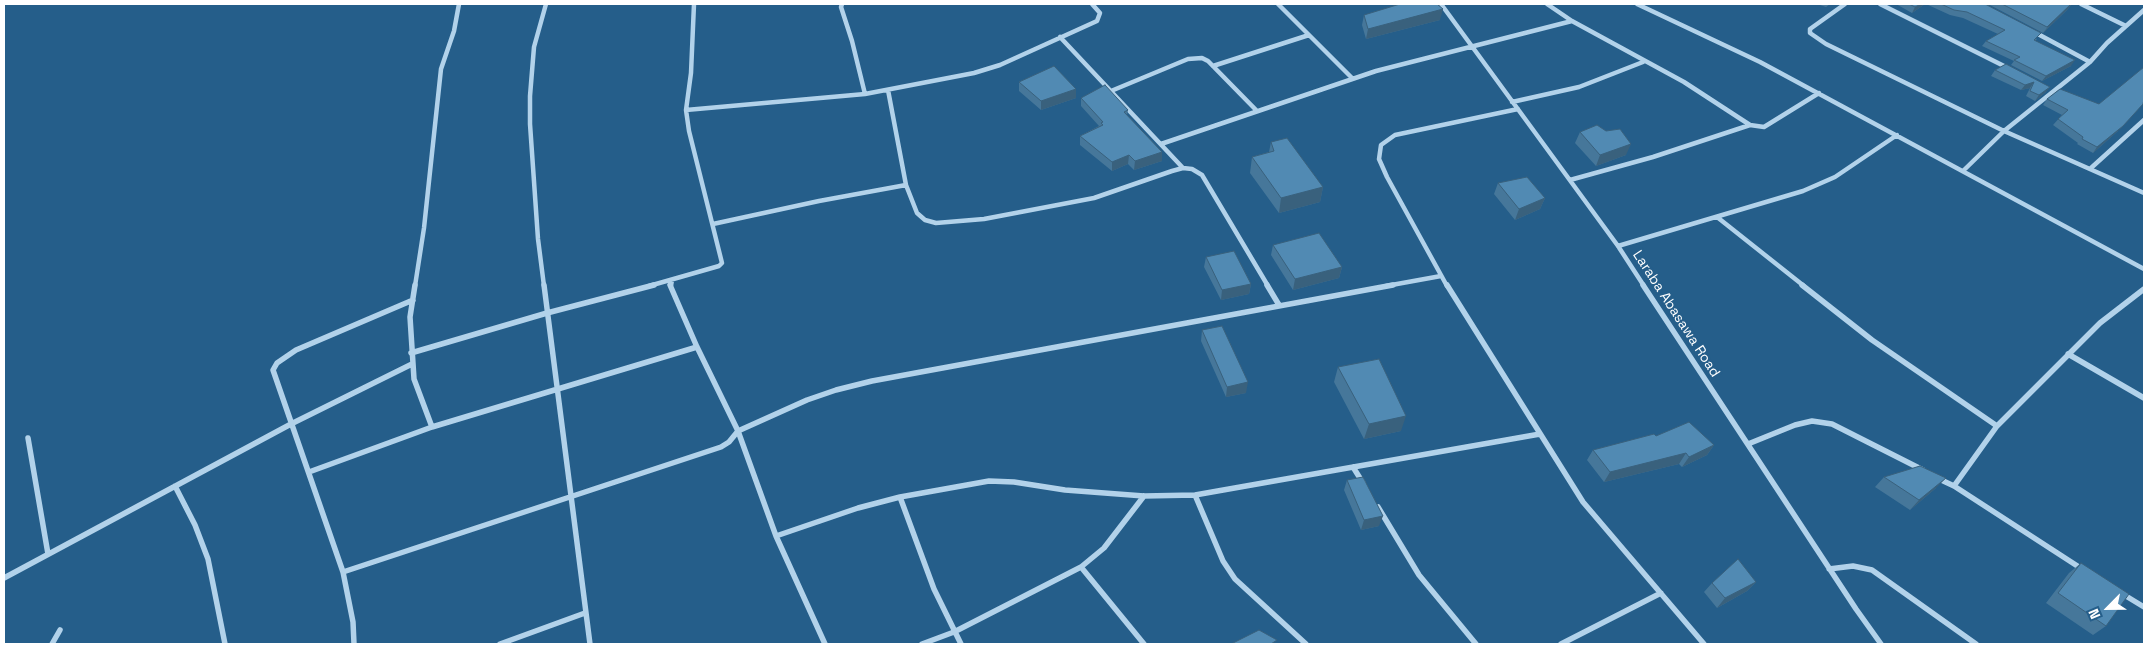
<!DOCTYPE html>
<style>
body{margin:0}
#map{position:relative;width:2148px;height:648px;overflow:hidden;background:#255e8a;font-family:"Space Grotesk",sans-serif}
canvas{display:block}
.frame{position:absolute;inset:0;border:5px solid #fff;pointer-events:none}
.north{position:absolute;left:2083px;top:583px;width:50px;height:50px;-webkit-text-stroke:4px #255e8a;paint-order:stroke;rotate:247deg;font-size:14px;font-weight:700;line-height:20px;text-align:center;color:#fff}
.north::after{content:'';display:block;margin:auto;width:18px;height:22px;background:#fff;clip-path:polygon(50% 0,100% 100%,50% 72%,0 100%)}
</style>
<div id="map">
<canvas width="2148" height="648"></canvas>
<div class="frame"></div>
<div class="north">N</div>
</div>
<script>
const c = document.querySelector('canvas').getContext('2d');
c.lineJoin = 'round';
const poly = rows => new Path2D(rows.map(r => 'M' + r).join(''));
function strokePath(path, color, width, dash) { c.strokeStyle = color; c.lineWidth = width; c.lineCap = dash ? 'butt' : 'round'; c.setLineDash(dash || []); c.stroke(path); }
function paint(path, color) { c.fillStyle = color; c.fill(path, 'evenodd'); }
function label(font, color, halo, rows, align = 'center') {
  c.font = font + ' "Space Grotesk",sans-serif'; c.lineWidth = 4.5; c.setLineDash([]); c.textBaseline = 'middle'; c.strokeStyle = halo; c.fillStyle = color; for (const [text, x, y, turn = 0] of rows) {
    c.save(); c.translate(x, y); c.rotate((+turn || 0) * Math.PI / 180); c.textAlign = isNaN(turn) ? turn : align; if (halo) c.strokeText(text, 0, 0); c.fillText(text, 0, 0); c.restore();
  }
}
strokePath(poly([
 [842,4,841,7,852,41,865,94],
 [1278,4,1352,78],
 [1441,4,1618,246,1644,286],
 [1547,4,1572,21,1684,82,1750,125,1764,127,1819,93],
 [1637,4,1760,62,2144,269],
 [1845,4,1810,29,1810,33,1826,44,2004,131,2144,193],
 [1880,4,2008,68],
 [2081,4,2126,26],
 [2036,33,2090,62],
 [1060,37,1183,168],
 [1213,66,1309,35],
 [888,90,906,185,917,213,925,220,936,223,984,219,1094,198,1172,171,1183,168,1192,169,1202,175,1268,286],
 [1111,91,1188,59,1202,58,1208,61,1257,111],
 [1512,102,1579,87,1643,62],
 [686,110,865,94,974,73,1000,65,1097,21,1100,13,1092,4],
 [1161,144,1376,71,1572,21],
 [2091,168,2144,120],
 [1963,171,2004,131,2090,62,2107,43,2144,10],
 [1570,180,1653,157,1750,125],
 [1717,217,1804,286],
 [713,224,819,201,906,185],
 [1618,246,1803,191,1835,177,1897,135],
 [415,286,424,228,441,69,454,31,459,4],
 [544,286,538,239,530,124,530,96,534,47,546,4],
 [649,286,719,266,722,263,689,131,686,110,691,73,694,4],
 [671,286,672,280],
 [1386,286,1441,276],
 [1447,286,1387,177,1379,159,1381,145,1395,135,1518,109]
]), '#b2d2ea', 4.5);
strokePath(poly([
 [415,285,410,317,414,379,432,427],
 [544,285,590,644],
 [670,285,697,347,738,431,776,536,825,644],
 [1267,285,1279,305],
 [1447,285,1583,502,1704,644],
 [1643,285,1856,609,1881,644],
 [1802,285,1872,340,1997,426],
 [411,353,547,313,654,285],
 [2068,354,2144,398],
 [28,438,48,554],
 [1748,444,1795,425,1812,421,1832,424,1923,470],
 [1353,467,1363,483],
 [309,472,432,427,697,347],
 [1937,478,1954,486,2082,569],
 [175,486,195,525,208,559,225,644],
 [1954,486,1997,426,2100,323,2144,289],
 [1195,495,1223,561,1235,579,1306,644],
 [900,497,934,589,961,644],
 [1378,507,1419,575,1476,644],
 [776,536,858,508,900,497,989,481,1014,482,1065,490,1144,496,1195,495,1540,434],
 [1081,567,1144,644],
 [1829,569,1853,566,1872,570,1976,644],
 [343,572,721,447,729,442,738,431,807,400,836,390,872,381,1393,285],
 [4,578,291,424,412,364],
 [2121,593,2144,607],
 [52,644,60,630],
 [354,644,353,622,343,572,273,370,277,363,296,350,413,300],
 [500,644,585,613],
 [922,644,954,632,1081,567,1104,548,1144,496],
 [1561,644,1661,593]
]), '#b2d2ea', 5.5);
paint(poly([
 [1817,4,1830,4,1826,7],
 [1896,4,1925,4,1912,13],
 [1926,4,1985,4,2037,39,2035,41,2071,66,2042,81,2011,65,2014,61,1982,46,1986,41,1998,34,1963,18,1950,15],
 [1988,4,2073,4,2071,5,2067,10,2043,33],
 [1364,15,1440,20,1366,39,1362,25],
 [2006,64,2046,92,2035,101,2026,96,2030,88,2021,90,1991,76,1995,70],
 [1019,82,1076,89,1076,98,1041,110,1019,91],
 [1081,98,1128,110,1127,115,1162,152,1162,161,1134,170,1128,164,1112,171,1080,145,1080,136,1099,126,1081,106],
 [2047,99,2099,104,2118,131,2093,153,2077,144,2078,143,2053,125,2062,115,2043,105],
 [1580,132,1626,155,1596,166,1575,143],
 [1271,142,1323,187,1320,202,1279,213,1250,173,1252,157,1269,152],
 [1498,183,1545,198,1540,209,1515,220,1494,194],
 [1273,245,1342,267,1339,278,1293,290,1271,255],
 [1206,257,1251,284,1249,294,1221,300,1204,267],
 [1202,330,1246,393,1226,397,1201,341],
 [1338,367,1401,431,1364,439,1334,382],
 [1656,436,1714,445,1707,455,1682,467,1679,464,1604,482,1587,460,1593,450],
 [1884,477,1936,488,1910,510,1875,487],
 [1347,480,1379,526,1361,530,1344,490],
 [2081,563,2106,626,2093,635,2046,603,2069,573],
 [1756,582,1747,591,1717,608,1704,592,1712,583]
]), '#46779a');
paint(poly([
 [1921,4,1925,4,1912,13,1915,7],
 [2066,4,2073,4,2071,5,2067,10,2043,33],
 [1443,9,1440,20,1366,39,1368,29],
 [2075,60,2071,66,2042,81,2046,76],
 [2034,82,2030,88,2021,90,2025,85],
 [2050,87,2046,92,2035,101,2039,95],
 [1076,89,1076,98,1041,110,1041,101],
 [2143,104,2118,131,2093,153,2097,147],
 [1631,144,1626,155,1596,166,1600,155],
 [1162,152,1162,161,1134,170,1135,161],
 [1129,155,1128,164,1112,171,1112,162],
 [1323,187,1320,202,1279,213,1281,198],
 [1545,198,1540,209,1515,220,1519,209],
 [1342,267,1339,278,1293,290,1295,279],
 [1251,284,1249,294,1221,300,1222,290],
 [1248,382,1246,393,1226,397,1227,387],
 [1406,416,1401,431,1364,439,1369,424],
 [1714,445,1707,455,1682,467,1689,457],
 [1686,453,1679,464,1604,482,1610,472],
 [1946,478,1936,488,1910,510,1919,500],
 [1383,516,1379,526,1361,530,1364,520],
 [1756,582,1747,591,1717,608,1725,598]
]), '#39617d');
const building = poly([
 [1400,4,1437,4,1443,9,1368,29,1364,15,1400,4],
 [1909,4,1921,4,1915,7,1909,4],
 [1941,4,1985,4,2041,33,2034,40,2075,60,2046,76,2014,60,2020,57,1986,41,2005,30,1967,12,1954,10,1941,4],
 [2002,4,2071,4,2047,27,2002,4],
 [2006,64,2050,87,2039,95,2030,91,2034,82,2025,85,1995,70,2006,64],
 [1054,66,1076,89,1041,101,1019,82,1054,66],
 [2144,67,2144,99,2143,104,2123,126,2097,147,2082,139,2083,137,2058,119,2068,110,2047,99,2060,89,2099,104,2144,67],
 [1105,85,1128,110,1124,112,1162,152,1135,161,1129,155,1112,162,1080,136,1103,125,1101,123,1103,122,1081,98,1105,85],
 [1597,125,1606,131,1620,129,1631,144,1600,155,1580,132,1597,125],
 [1287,138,1323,187,1281,198,1252,157,1274,151,1271,142,1287,138],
 [1527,177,1545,198,1519,209,1498,183,1527,177],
 [1319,233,1342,267,1295,279,1273,245,1319,233],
 [1234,251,1251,284,1222,290,1206,257,1234,251],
 [1222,326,1248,382,1227,387,1202,330,1222,326],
 [1379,359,1406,416,1369,424,1338,367,1379,359],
 [1689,422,1714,445,1689,457,1686,453,1610,472,1593,450,1654,434,1656,436,1689,422],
 [1920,466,1946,478,1919,500,1884,477,1920,466],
 [1363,477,1383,516,1364,520,1347,480,1363,477],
 [1738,559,1756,582,1725,598,1712,583,1738,559],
 [2081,563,2129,594,2106,626,2058,593,2081,563],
 [1259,630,1277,640,1271,644,1231,644,1259,630]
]);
paint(building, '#518ab3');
strokePath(building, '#39617d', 1);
label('14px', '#fff', '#255e8a', [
 ["Laraba Abasawa Road",1676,314,57]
]);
</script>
